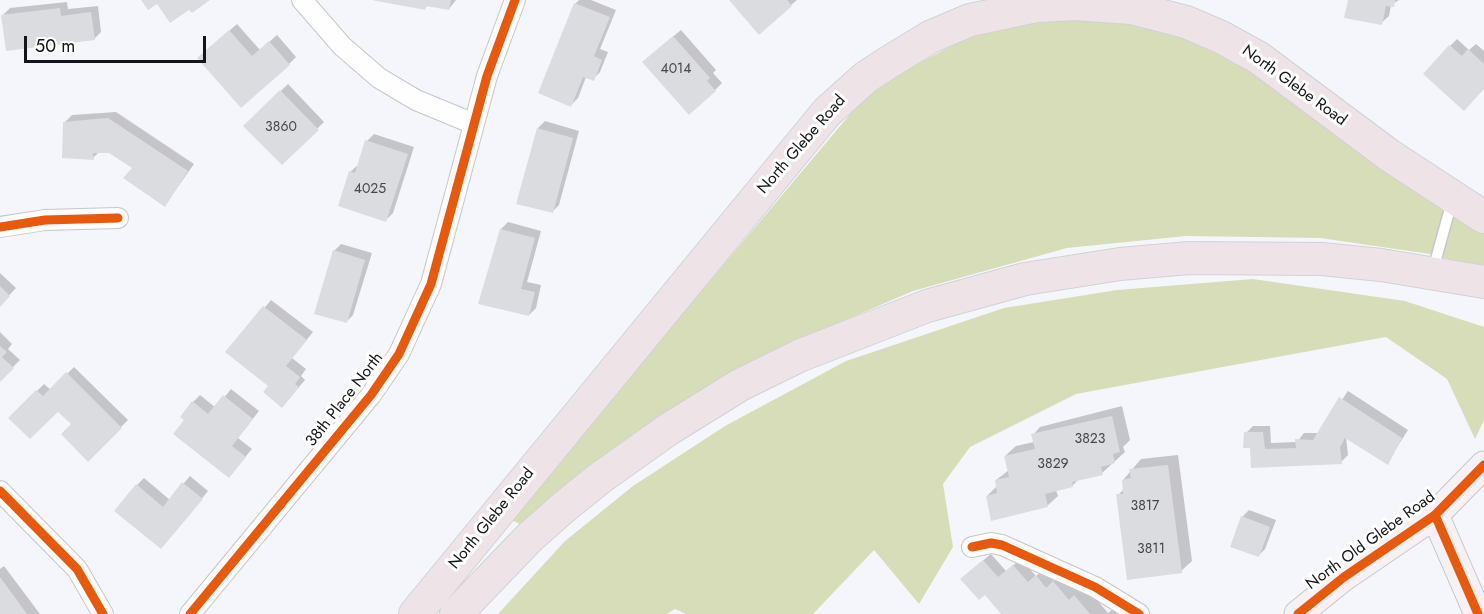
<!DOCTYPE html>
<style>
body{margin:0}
#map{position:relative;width:1484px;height:614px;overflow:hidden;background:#f5f6fc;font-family:Jost,sans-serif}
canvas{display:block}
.scale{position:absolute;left:24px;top:36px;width:182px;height:27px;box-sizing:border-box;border:3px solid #151519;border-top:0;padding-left:8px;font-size:18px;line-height:21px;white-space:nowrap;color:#151519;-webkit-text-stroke:4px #fff;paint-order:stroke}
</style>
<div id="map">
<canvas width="1484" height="614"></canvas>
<div class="scale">50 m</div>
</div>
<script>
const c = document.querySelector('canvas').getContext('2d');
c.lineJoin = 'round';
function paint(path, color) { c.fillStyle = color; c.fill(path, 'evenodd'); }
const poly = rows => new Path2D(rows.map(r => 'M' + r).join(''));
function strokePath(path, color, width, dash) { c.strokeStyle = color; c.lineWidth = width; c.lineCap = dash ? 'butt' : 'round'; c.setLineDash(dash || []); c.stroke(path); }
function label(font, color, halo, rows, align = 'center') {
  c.font = font + ' Jost,sans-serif'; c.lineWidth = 6; c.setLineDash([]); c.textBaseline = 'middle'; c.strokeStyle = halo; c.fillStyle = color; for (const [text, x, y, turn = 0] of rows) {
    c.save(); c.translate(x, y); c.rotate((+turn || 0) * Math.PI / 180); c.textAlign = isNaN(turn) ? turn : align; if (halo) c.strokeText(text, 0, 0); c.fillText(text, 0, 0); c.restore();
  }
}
paint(poly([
 [1061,18,1137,23,1213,47,1274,84,1346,144,1484,234,1484,269,1430,254,1320,238,1186,236,1067,248,913,291,762,356,629,441,527,528,510,519,872,88,983,29],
 [1253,279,1405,301,1484,327,1484,420,1475,439,1447,379,1386,337,1076,394,970,447,943,484,953,547,919,604,874,550,813,614,686,614,675,609,667,614,498,614,565,541,633,486,725,426,846,361,1004,308,1117,290]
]), '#d8ddb9');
paint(poly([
 [374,0,456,0,449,9,428,5,424,9],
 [579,0,591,0,616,10,600,49,608,52,600,72,593,79,586,77,578,98,571,105,575,4],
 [731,0,797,0,791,5],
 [1349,0,1399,0,1391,5,1389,16,1381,23],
 [67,2,68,9,98,6,101,32,94,39,3,15,10,8],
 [237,24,260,50,277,35,296,57,289,64,206,51],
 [681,30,716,70,713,73,722,83,715,90,651,55],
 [1457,39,1469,50,1476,44,1484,51,1484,88,1450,46],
 [288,84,324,122,282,163,245,126],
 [116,112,194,164,165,205,134,168,109,151,100,151,93,158,65,122,72,115],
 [545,121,579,131,559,205,552,212,538,128],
 [374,134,414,147,393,213,386,220,350,172,358,165,367,141],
 [508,222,541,231,527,282,541,285,536,308,529,315,501,229],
 [341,244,372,253,353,315,346,322,334,251],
 [0,273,16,288,0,305],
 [271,300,313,332,292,358,306,369,301,376,305,380,289,399,228,352],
 [0,332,12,344,8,349,20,360,0,380],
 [74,367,128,420,88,460,73,424,58,409,10,418,44,384,51,390],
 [231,389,259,411,238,438,252,449,235,469,186,420,193,402,200,395,216,408],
 [1348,391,1408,430,1387,463,1346,437,1348,455,1341,462,1252,466,1252,446,1246,433,1253,426,1270,426,1271,443,1297,442,1304,433,1319,433],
 [1122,406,1130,440,1123,447,1125,452,1102,473,1079,479,1072,486,1056,490,1058,496,1047,506,987,496,997,486,996,480,1009,470,1005,456,1016,446,1034,442,1033,435,1040,427],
 [1178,455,1192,561,1181,571,1118,495,1124,489,1123,480,1141,459],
 [190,476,208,491,168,540,137,485,144,478,170,500],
 [1249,510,1276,520,1265,549,1258,556,1242,517],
 [991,554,1006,571,1021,559,1036,576,1043,570,1054,581,1064,572,1085,586,1108,613,1113,609,1117,614,1003,614,969,572],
 [4,566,40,614,0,614,0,569]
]), '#0003');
paint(poly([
 [141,0,210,0,192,13,189,10,170,23,157,4,148,10],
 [372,0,451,0,449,10,426,6,425,10],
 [729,0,787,0,792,6,759,35],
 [1348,0,1395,0,1394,7,1386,6,1382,25,1344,18],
 [574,3,610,17,594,56,602,60,594,81,583,77,571,107,538,93],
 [60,8,61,16,91,12,95,40,6,51,1,15],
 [229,30,252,56,269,41,290,65,241,108,197,58],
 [673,36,710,78,707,81,716,91,689,115,642,62],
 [1449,45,1462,56,1468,49,1484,64,1484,89,1464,111,1423,74],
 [280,90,319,130,282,165,243,126],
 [108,118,188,171,165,207,123,178,132,168,109,153,93,153,94,160,62,158,63,122],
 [537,128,573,138,553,213,516,204],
 [365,140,408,154,386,222,338,206,349,171,355,173],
 [500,229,535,238,521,289,535,292,529,316,478,304],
 [333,250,365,260,347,323,314,314],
 [0,286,10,296,0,307],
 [263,306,307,340,286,366,300,377,295,384,299,387,282,408,263,392,268,386,225,352],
 [0,346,7,352,2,357,14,368,0,382],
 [66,372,122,428,88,462,61,434,71,424,58,412,30,439,8,418,36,390,43,396],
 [223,395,253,419,232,446,246,457,229,478,173,434,184,420,180,417,192,401,208,414],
 [1339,397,1402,438,1388,465,1345,438,1340,447,1342,464,1251,468,1250,448,1243,448,1244,432,1263,432,1265,449,1296,448,1295,439,1313,440],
 [1112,416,1120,452,1113,454,1115,463,1101,467,1103,475,1072,482,1073,487,1045,494,1048,507,991,521,986,496,997,493,995,480,1009,477,1004,456,1035,449,1031,434],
 [1168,465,1182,573,1127,580,1116,494,1123,494,1122,480,1131,478,1129,469],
 [182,482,203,499,161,549,114,511,136,484,163,507],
 [1241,516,1270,527,1259,557,1230,547],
 [983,560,998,577,1013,565,1028,582,1036,575,1046,588,1053,581,1069,600,1074,595,1090,614,1001,614,985,595,979,600,960,579],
 [0,577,27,614,0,614]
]), '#dbdce0');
const lane = poly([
 [1433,270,1452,201]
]);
const street = poly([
 [302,0,342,46,379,78,416,100,474,124],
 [0,227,45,220,118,218],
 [0,491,77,569,103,614],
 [972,547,991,543,1002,545,1095,587,1139,614],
 [190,614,371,395,399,354,431,284,487,76,515,0]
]);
const secondary = poly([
 [1435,515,1478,614],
 [1298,614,1344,577,1435,515,1484,465]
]);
const primary = poly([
 [415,614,827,112,866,77,889,62,930,37,970,20,1036,6,1076,4,1132,8,1186,22,1221,37,1259,58,1389,155,1484,217],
 [456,614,530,537,564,507,600,478,669,429,740,385,799,356,927,306,1025,279,1120,264,1189,258,1322,259,1381,265,1484,282]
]);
strokePath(lane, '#c6c7cc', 13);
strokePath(street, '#c6c7cc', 22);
strokePath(secondary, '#c6c7cc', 29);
strokePath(primary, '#d1d2d5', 34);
strokePath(lane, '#fefeff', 10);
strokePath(street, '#fefeff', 20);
strokePath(secondary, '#f6f1f4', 27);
strokePath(primary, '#eee4e8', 32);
strokePath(poly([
 [0,227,45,220,118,218],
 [0,491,77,569,103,614],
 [1435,515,1478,614],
 [972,547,991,543,1002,545,1095,587,1139,614],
 [190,614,371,395,399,354,431,284,487,76,515,0],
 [1298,614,1344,577,1435,515,1484,465]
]), '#e8590c', 9);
label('14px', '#46474b', null, [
 ["4014",676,70],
 ["3860",281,128],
 ["4025",370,190],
 ["3823",1090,440],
 ["3829",1053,465],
 ["3817",1145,507],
 ["3811",1151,550]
]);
label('16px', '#151519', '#fff', [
 ["North Glebe Road",1294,86,36],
 ["North Glebe Road",802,145,-49],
 ["38th Place North",345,400,-52],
 ["North Glebe Road",492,519,-51],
 ["North Old Glebe Road",1371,541,-36]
]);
</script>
